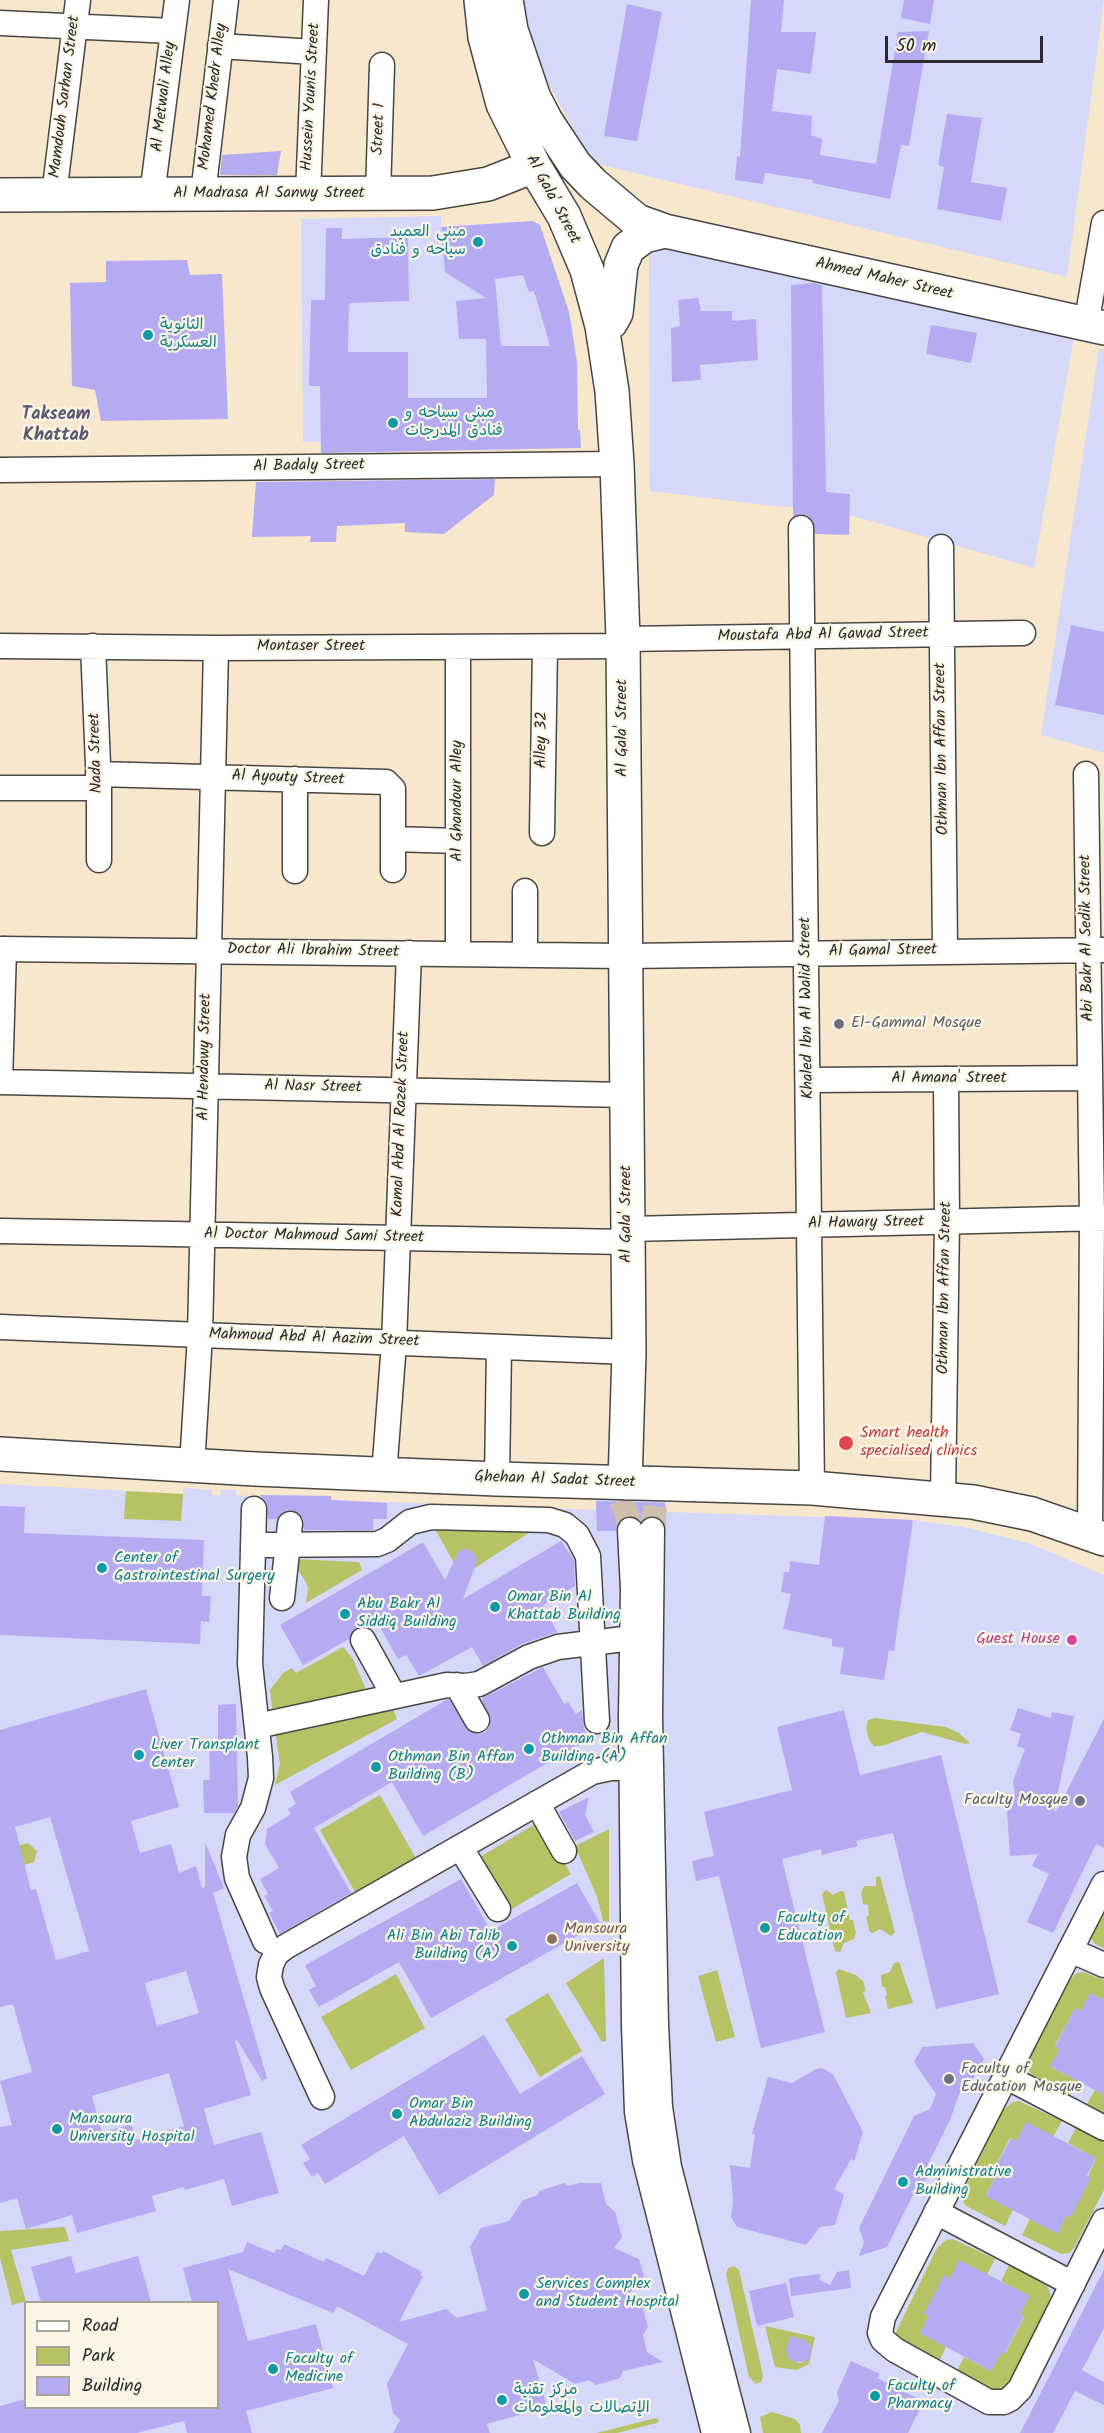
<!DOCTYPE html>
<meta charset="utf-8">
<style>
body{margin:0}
#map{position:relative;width:1104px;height:2433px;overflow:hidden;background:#f6e7cd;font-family:Kalam,sans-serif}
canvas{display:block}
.legend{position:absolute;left:24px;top:2301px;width:195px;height:108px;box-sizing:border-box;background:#fcf5e5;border:2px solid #a8a49b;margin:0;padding:8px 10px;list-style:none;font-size:18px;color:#2b2b2b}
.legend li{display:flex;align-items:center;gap:12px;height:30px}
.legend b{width:30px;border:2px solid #a8a49b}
.scale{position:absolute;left:885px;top:36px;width:158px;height:27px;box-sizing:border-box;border:3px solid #2b2b2b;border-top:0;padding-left:8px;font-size:18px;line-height:21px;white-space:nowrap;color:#2b2b2b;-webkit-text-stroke:4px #fcf5e5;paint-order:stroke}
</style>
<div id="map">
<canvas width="1104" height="2433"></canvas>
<ul class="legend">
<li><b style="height:8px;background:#fff"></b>Road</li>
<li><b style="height:16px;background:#b6c264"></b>Park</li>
<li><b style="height:16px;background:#b5abf2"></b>Building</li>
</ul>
<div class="scale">50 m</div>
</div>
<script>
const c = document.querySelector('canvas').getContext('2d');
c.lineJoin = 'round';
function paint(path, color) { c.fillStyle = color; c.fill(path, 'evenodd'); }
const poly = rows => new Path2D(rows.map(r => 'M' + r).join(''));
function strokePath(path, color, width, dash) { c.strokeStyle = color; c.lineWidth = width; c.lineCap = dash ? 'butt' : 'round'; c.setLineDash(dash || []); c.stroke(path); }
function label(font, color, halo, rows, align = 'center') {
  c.font = font + ' Kalam,"Playpen Sans Arabic",sans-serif'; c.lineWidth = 4.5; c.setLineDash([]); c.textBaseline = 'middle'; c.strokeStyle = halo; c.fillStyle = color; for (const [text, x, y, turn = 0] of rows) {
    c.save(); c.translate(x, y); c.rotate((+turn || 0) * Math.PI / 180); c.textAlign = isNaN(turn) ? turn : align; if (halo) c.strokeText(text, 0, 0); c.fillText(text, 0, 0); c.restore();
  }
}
paint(poly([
 [514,0,1104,0,1067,277,593,163,512,20],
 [441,216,441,227,533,221,540,225,572,324,577,363,578,429,580,430,581,448,437,443,303,442,301,219],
 [649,245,1074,337,1034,568,829,509,773,506,650,491],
 [1099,349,1104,350,1104,753,1041,735],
 [0,1484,183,1494,183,1488,212,1490,212,1495,220,1496,221,1490,236,1490,236,1495,260,1497,263,1495,331,1496,332,1500,596,1510,596,1500,665,1499,666,1512,913,1520,964,1527,1028,1543,1104,1575,1104,2433,0,2433],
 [26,2302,218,2302,218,2408,26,2408]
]), '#d5d8f9');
paint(poly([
 [126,1491,183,1494,181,1521,124,1519],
 [435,1529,532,1531,467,1573,458,1570],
 [462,1549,468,1549,476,1555,475,1566,471,1569,456,1564,455,1558],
 [293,1559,359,1562,362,1570,306,1603,308,1588,306,1582,298,1570,292,1566],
 [343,1647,353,1659,367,1692,273,1715,270,1690,284,1672,292,1668,296,1673],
 [392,1707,397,1719,275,1785,280,1764,275,1730],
 [875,1718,946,1727,959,1733,970,1743,965,1744,922,1732,882,1746,874,1746,869,1740,866,1728,868,1720],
 [380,1795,418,1862,358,1897,320,1830],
 [540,1821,571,1874,510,1910,480,1857],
 [609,1829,609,1922,603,1921,597,1897,575,1846],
 [28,1843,37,1851,34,1862,0,1872,0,1850],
 [880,1876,895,1932,891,1936,880,1929,873,1933,870,1932,866,1918,869,1915,868,1905,863,1904,861,1892,865,1886,876,1886,876,1877],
 [826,1890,833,1895,840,1891,844,1892,850,1920,853,1920,856,1933,854,1939,844,1943,840,1952,835,1951,822,1894],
 [1104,1899,1104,1948,1095,1944,1089,1936],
 [604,1958,606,2041,602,2042,566,1983],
 [899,1962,913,2003,888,2009,885,1996,887,1995,885,1987,882,1987,881,1975,890,1972,894,1963],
 [839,1969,856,1975,863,1981,866,1991,863,1992,871,2013,846,2018,836,1973],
 [717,1970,735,2037,716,2042,698,1976],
 [1083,1972,1104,1980,1104,2000,1090,1993,1081,2011,1075,2008,1055,2046,1060,2049,1051,2067,1078,2081,1070,2095,1034,2076,1030,2073,1027,2063,1068,1981,1077,1973],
 [396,1974,425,2028,351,2070,321,2017],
 [548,1993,582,2051,540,2077,505,2019],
 [1095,2090,1104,2095,1104,2113,1087,2104],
 [1019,2101,1062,2121,1053,2137,1026,2123,1017,2141,1010,2138,991,2175,995,2178,986,2195,1013,2210,1005,2226,968,2207,964,2204,962,2194,1003,2110,1013,2102],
 [1076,2128,1104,2142,1104,2190,1074,2248,1069,2253,1061,2254,1022,2235,1030,2219,1058,2233,1067,2215,1071,2217,1096,2158,1068,2143],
 [65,2227,69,2241,11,2250,26,2301,12,2305,0,2258,0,2231],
 [953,2239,995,2259,987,2275,950,2278,925,2314,929,2316,920,2333,946,2347,938,2364,896,2337,896,2332,937,2248,946,2240],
 [1009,2265,1044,2283,1048,2287,1051,2297,1008,2386,1006,2389,995,2392,956,2373,964,2357,991,2371,1001,2353,1005,2354,1024,2317,1020,2314,1029,2296,1001,2281],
 [734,2266,739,2270,763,2375,762,2381,756,2384,749,2377,726,2274,728,2268],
 [765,2326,815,2337,809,2364,797,2370,775,2367],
 [799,2338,810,2345,805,2362,799,2363,788,2357,793,2340],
 [772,2412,795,2419,800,2425,801,2433,763,2433,760,2417],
 [656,2418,659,2420,657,2423,617,2433,596,2433]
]), '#b6c264');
paint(poly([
 [751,0,784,0,781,32,816,32,811,74,777,69,772,111,812,116,811,135,822,139,820,155,876,164,898,32,929,31,909,146,901,145,890,199,812,183,813,180,765,173,763,184,735,180,737,156,740,157],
 [904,0,934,0,930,24,901,18],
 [627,4,662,12,637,141,604,136],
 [947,114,982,118,971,182,1007,188,1001,221,937,209,944,167,938,165],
 [281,151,277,175,220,175,222,155],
 [533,221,540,225,569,312,577,363,578,430,580,430,581,448,321,453,320,386,309,386,311,300,325,300,326,228,342,228,342,239,408,237,409,301,349,303,348,352,408,352,408,398,487,398,486,339,459,339,456,301,486,298,445,272,441,227],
 [523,275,529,292,534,291,550,346,501,346,495,279],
 [187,260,190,275,222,274,228,419,101,421,95,390,72,386,70,283,106,282,106,261],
 [813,283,822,285,826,492,850,494,849,535,815,534,813,521,808,516,801,514,793,516,791,285],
 [698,298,701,311,732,311,732,321,756,319,758,360,700,365,701,380,672,382,671,328,680,326,678,300],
 [931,325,977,333,971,363,926,354],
 [495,479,494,495,444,534,405,532,405,523,337,526,336,542,310,542,311,536,252,537,256,482],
 [1071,625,1104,632,1104,715,1055,705],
 [260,1495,331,1496,331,1500,387,1503,387,1519,373,1519,373,1530,304,1530,303,1518,292,1510,284,1511,277,1519,268,1519,267,1503],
 [596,1501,665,1503,666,1529,664,1523,659,1518,652,1516,641,1521,630,1516,622,1518,617,1524,616,1531,597,1531],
 [0,1506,25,1507,24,1533,204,1540,202,1596,211,1596,209,1622,201,1621,200,1644,0,1635],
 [825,1516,913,1520,894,1651,889,1650,884,1680,840,1674,844,1648,832,1646,832,1639,783,1629,791,1594,781,1592,784,1572,789,1572,790,1561,819,1565],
 [561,1541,574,1560,575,1586,543,1605,557,1632,522,1644,483,1666,472,1647,419,1676,406,1655,398,1659,377,1622,368,1627,356,1628,349,1639,303,1665,280,1625,423,1542,445,1580,458,1553,462,1549,468,1549,476,1555,477,1561,463,1599],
 [543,1667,564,1704,568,1702,576,1714,582,1710,584,1729,590,1738,423,1836,392,1782,314,1828,351,1893,280,1934,269,1913,273,1911,264,1896,268,1894,260,1879,279,1868,265,1844,267,1829,291,1814,288,1809,296,1804,290,1792,446,1700,449,1699,469,1732,476,1734,484,1733,489,1728,491,1719,481,1699],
 [146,1689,179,1807,131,1821,140,1853,171,1844,179,1873,196,1866,202,1888,205,1887,205,1842,224,1888,213,1893,267,2078,262,2081,237,2040,235,2041,251,2095,204,2109,214,2145,261,2132,279,2193,232,2206,224,2179,185,2190,184,2187,152,2196,156,2211,77,2233,72,2215,26,2229,17,2198,0,2203,0,2127,12,2125,0,2081,32,2072,13,2004,0,2007,0,1730],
 [50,1817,89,1951,56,1960,36,1889,31,1890,15,1827],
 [186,1971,199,2013,157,2026,145,1983],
 [169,2073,184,2126,136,2140,131,2124,102,2133,92,2096],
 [236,1704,238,1806,234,1813,204,1813,203,1780,210,1780,209,1741,218,1741,218,1705],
 [1018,1708,1051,1718,1052,1712,1074,1716,1054,1811,1056,1812,1104,1719,1104,1848,1096,1844,1053,1933,1027,1922,1049,1874,1032,1866,1038,1854,1010,1856,1006,1798,1015,1797,1013,1781,1025,1749,1017,1746,1021,1734,1010,1730],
 [844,1710,860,1775,941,1755,999,1994,936,2009,893,1833,856,1841,858,1846,822,1855,821,1849,782,1859,825,2032,761,2048,719,1876,696,1881,692,1861,714,1856,704,1812,792,1790,777,1727],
 [589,1797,585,1815,594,1832,575,1841,559,1812],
 [461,1879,491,1931,577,1883,600,1923,431,2018,399,1962,319,2007,309,1990,316,1986,305,1965],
 [1090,1993,1104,2000,1104,2095,1050,2066,1060,2049,1055,2047,1075,2008,1081,2011],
 [484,2035,520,2094,582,2056,605,2094,439,2195,404,2136,325,2184,318,2173,312,2177,303,2163,310,2159,301,2145],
 [973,2043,984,2059,967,2090,960,2092,950,2120,928,2164,928,2178,917,2187,887,2247,859,2256,864,2242,859,2228,914,2116,930,2109,936,2094,914,2062,922,2047],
 [822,2068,833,2074,863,2132,854,2161,851,2159,834,2189,844,2195,835,2225,820,2227,806,2245,737,2227,731,2217,733,2201,730,2165,750,2168,755,2134,752,2134,768,2077,792,2083,816,2069],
 [1026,2122,1096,2158,1087,2176,1091,2178,1071,2217,1067,2215,1058,2234,986,2196,995,2178,991,2176,1011,2138,1017,2141],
 [564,2183,569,2186,579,2183,601,2183,606,2204,615,2212,622,2237,614,2248,639,2259,644,2276,628,2295,641,2302,648,2327,643,2335,647,2352,663,2362,623,2371,620,2378,596,2385,589,2380,575,2384,533,2359,547,2407,487,2424,490,2433,393,2433,400,2420,393,2413,387,2384,408,2344,337,2306,333,2313,228,2269,248,2341,316,2324,333,2388,246,2411,252,2433,187,2433,184,2421,137,2433,0,2433,0,2406,26,2399,26,2408,218,2408,218,2302,192,2302,183,2268,243,2252,247,2242,274,2253,276,2249,281,2250,284,2244,324,2262,326,2258,364,2276,377,2252,382,2254,383,2251,422,2272,420,2275,423,2276,399,2322,446,2309,457,2318,487,2310,470,2247,481,2228,509,2221,523,2200,538,2195,539,2191],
 [71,2256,76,2273,138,2256,151,2302,41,2302,31,2267],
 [959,2260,1030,2296,1020,2314,1024,2316,1004,2355,1001,2353,991,2371,920,2333,929,2316,924,2314,944,2275,950,2278],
 [849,2270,851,2288,791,2296,789,2278,821,2274,819,2280,830,2285,837,2272],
 [1104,2270,1104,2328,1082,2370,1104,2382,1104,2405,1075,2391,1053,2433,1020,2433],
 [786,2283,794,2317,757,2326,749,2291],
 [790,2336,805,2340,812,2347,810,2357,805,2362,792,2361,788,2357,786,2351],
 [851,2361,880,2374,877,2378,919,2399,915,2406,920,2409,908,2433,822,2433,839,2401,837,2392]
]), '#b5abf2');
strokePath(poly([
 [620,1500,626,1511,630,1530],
 [652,1530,656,1499]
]), '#cdc1ad', 24, [24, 12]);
const minor = poly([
 [0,23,173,31],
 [220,46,314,52],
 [203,194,226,0],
 [308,194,316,0],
 [378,194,382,65],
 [54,195,78,0],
 [152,195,177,0],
 [1086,325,1104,223],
 [0,470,617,464],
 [801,528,812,1488],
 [941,547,945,951],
 [623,639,1023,633],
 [0,646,216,648,623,646],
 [93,646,99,788,99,860],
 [458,647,458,954],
 [98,774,386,782,393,789,393,870],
 [1086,774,1092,1219,1090,1533],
 [295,779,295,871],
 [0,788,99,788],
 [542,833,545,647],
 [393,839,458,841],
 [525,891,525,955],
 [0,949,625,956,1104,950],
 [809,1080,1090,1078],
 [0,1082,626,1095],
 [0,1082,4,949],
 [628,1229,1104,1218],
 [0,1231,628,1242],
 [0,1327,629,1352],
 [192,1466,200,1335,216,648],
 [384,1475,394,1343,409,953],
 [497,1479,499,1347],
 [943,1498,947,1222,946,1079],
 [254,1509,250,1664,260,1757,261,1778,253,1808,238,1835,234,1857,237,1878,265,1941],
 [630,1530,633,1589,631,1715,634,2025,637,2112,645,2160,714,2433],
 [652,1530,650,1715,656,2025,660,2107,669,2167,738,2433],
 [253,1545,377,1544,387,1540,410,1522,431,1517,549,1520,565,1525,577,1535,588,1556,597,1721],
 [282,1598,290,1524],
 [363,1640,394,1696],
 [457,1685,477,1720],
 [257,1726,447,1685,465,1686,479,1684,529,1657,558,1647,632,1638],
 [537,1803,564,1851],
 [460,1847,498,1909],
 [1104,1884,883,2317,880,2333,883,2340,895,2350,989,2402,1004,2402,1010,2399,1020,2389,1104,2221],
 [1070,1950,1104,1965],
 [1005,2076,1104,2128],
 [322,2097,272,1988,269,1977,271,1965,276,1954,285,1947,592,1772,611,1768,631,1768],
 [936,2212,1073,2284]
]);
const secondary = poly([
 [481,0,485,37,503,104,534,166,564,216,587,270,602,326,612,391,617,464,623,639,629,1352,625,1483],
 [506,0,511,30,534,98,546,121,575,165,593,184,637,221,665,231,1104,328],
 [0,195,433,193,488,184,534,166],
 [602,326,611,322,616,313,621,265,628,248,644,236,665,231],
 [0,1454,255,1469,497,1479,812,1488,973,1502,1032,1514,1104,1539]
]);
strokePath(minor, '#494743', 27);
strokePath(secondary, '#494743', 36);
strokePath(minor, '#fff', 24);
strokePath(secondary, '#fff', 33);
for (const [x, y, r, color] of [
 [478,242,6,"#0f9aa8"],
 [148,335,6,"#0f9aa8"],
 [393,423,6,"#0f9aa8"],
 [839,1024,6,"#6b7280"],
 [846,1443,8,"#e0444e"],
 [102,1568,6,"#0f9aa8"],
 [495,1607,6,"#0f9aa8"],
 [345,1614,6,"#0f9aa8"],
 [1072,1640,6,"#d1479c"],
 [529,1749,6,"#0f9aa8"],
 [139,1755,6,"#0f9aa8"],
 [376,1767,6,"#0f9aa8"],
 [1080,1801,6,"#6b7280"],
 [765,1928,6,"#0f9aa8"],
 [552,1939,6,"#8d6e63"],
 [512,1946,6,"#0f9aa8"],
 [949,2079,6,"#6b7280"],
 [397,2114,6,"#0f9aa8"],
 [57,2129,6,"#0f9aa8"],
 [903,2182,6,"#0f9aa8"],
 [524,2294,6,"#0f9aa8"],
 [273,2369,6,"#0f9aa8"],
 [875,2396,6,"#0f9aa8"],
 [502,2400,6,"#0f9aa8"]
]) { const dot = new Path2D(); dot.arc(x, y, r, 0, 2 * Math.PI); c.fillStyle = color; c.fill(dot); strokePath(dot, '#fcf5e5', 2); }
label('16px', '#2b2b2b', '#fcf5e5', [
 ["Mamdouh Sarhan Street",66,97,-83],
 ["Al Metwali Alley",165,97,-83],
 ["Mohamed Khedr Alley",214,97,-83],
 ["Hussein Younis Street",312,97,-87],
 ["Street 1",380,129,-88],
 ["Al Madrasa Al Sanwy Street",269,194],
 ["Al Gala' Street",552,200,62],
 ["Ahmed Maher Street",884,280,13],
 ["Al Badaly Street",309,467,-1],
 ["Moustafa Abd Al Gawad Street",823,636,-1],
 ["Montaser Street",311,647],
 ["Al Gala' Street",623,728,-90],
 ["Alley 32",543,740,-89],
 ["Othman Ibn Affan Street",943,749,-91],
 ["Nada Street",97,753,-92],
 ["Al Ayouty Street",288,779,2],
 ["Al Ghandour Alley",458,801,-90],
 ["Abi Bakr Al Sedik Street",1088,938,-91],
 ["Doctor Ali Ibrahim Street",313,952,1],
 ["Al Gamal Street",883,952,-1],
 ["Khaled Ibn Al Walid Street",808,1008,-91],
 ["Al Hendawy Street",206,1057,-89],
 ["Al Amana' Street",949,1079],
 ["Al Nasr Street",313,1088,1],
 ["Kamal Abd Al Razek Street",402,1124,-88],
 ["Al Gala' Street",627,1214,-90],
 ["Al Hawary Street",866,1224,-1],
 ["Al Doctor Mahmoud Sami Street",314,1237,1],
 ["Othman Ibn Affan Street",946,1288,-89],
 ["Mahmoud Abd Al Aazim Street",314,1339,2],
 ["Ghehan Al Sadat Street",555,1481,2]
]);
label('16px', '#0d838f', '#fcf5e5', [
 ["مبنى العميد",466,233,"right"],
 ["سياحه و فنادق",466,251,"right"],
 ["الثانوية",160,326],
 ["العسكرية",160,344],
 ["مبنى سياحه و",405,414],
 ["فنادق المدرجات",405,432],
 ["Center of",114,1559],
 ["Gastrointestinal Surgery",114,1577],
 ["Omar Bin Al",507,1598],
 ["Khattab Building",507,1616],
 ["Abu Bakr Al",357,1605],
 ["Siddiq Building",357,1623],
 ["Othman Bin Affan",541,1740],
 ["Building (A)",541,1758],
 ["Liver Transplant",151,1746],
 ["Center",151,1764],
 ["Othman Bin Affan",388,1758],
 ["Building (B)",388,1776],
 ["Faculty of",777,1919],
 ["Education",777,1937],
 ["Ali Bin Abi Talib",500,1937,"right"],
 ["Building (A)",500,1955,"right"],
 ["Omar Bin",409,2105],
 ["Abdulaziz Building",409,2123],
 ["Mansoura",69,2120],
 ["University Hospital",69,2138],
 ["Administrative",915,2173],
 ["Building",915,2191],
 ["Services Complex",536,2285],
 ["and Student Hospital",536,2303],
 ["Faculty of",285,2360],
 ["Medicine",285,2378],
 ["Faculty of",887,2387],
 ["Pharmacy",887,2405],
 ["مركز تقنية",514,2391],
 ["الإتصالات والمعلومات",514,2409]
], 'left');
label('16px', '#5b616d', '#fcf5e5', [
 ["El-Gammal Mosque",851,1024],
 ["Faculty Mosque",1068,1801,"right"],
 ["Faculty of",961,2070],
 ["Education Mosque",961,2088]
], 'left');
label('16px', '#be3a42', '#fcf5e5', [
 ["Smart health",860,1434],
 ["specialised clinics",860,1452]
], 'left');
label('16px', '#b23c85', '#fcf5e5', [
 ["Guest House",1060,1640]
], 'right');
label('16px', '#785e54', '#fcf5e5', [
 ["Mansoura",564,1930],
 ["University",564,1948]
], 'left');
label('bold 18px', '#5b5871', '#fcf5e5', [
 ["Takseam",56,416],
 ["Khattab",56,437]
]);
</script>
